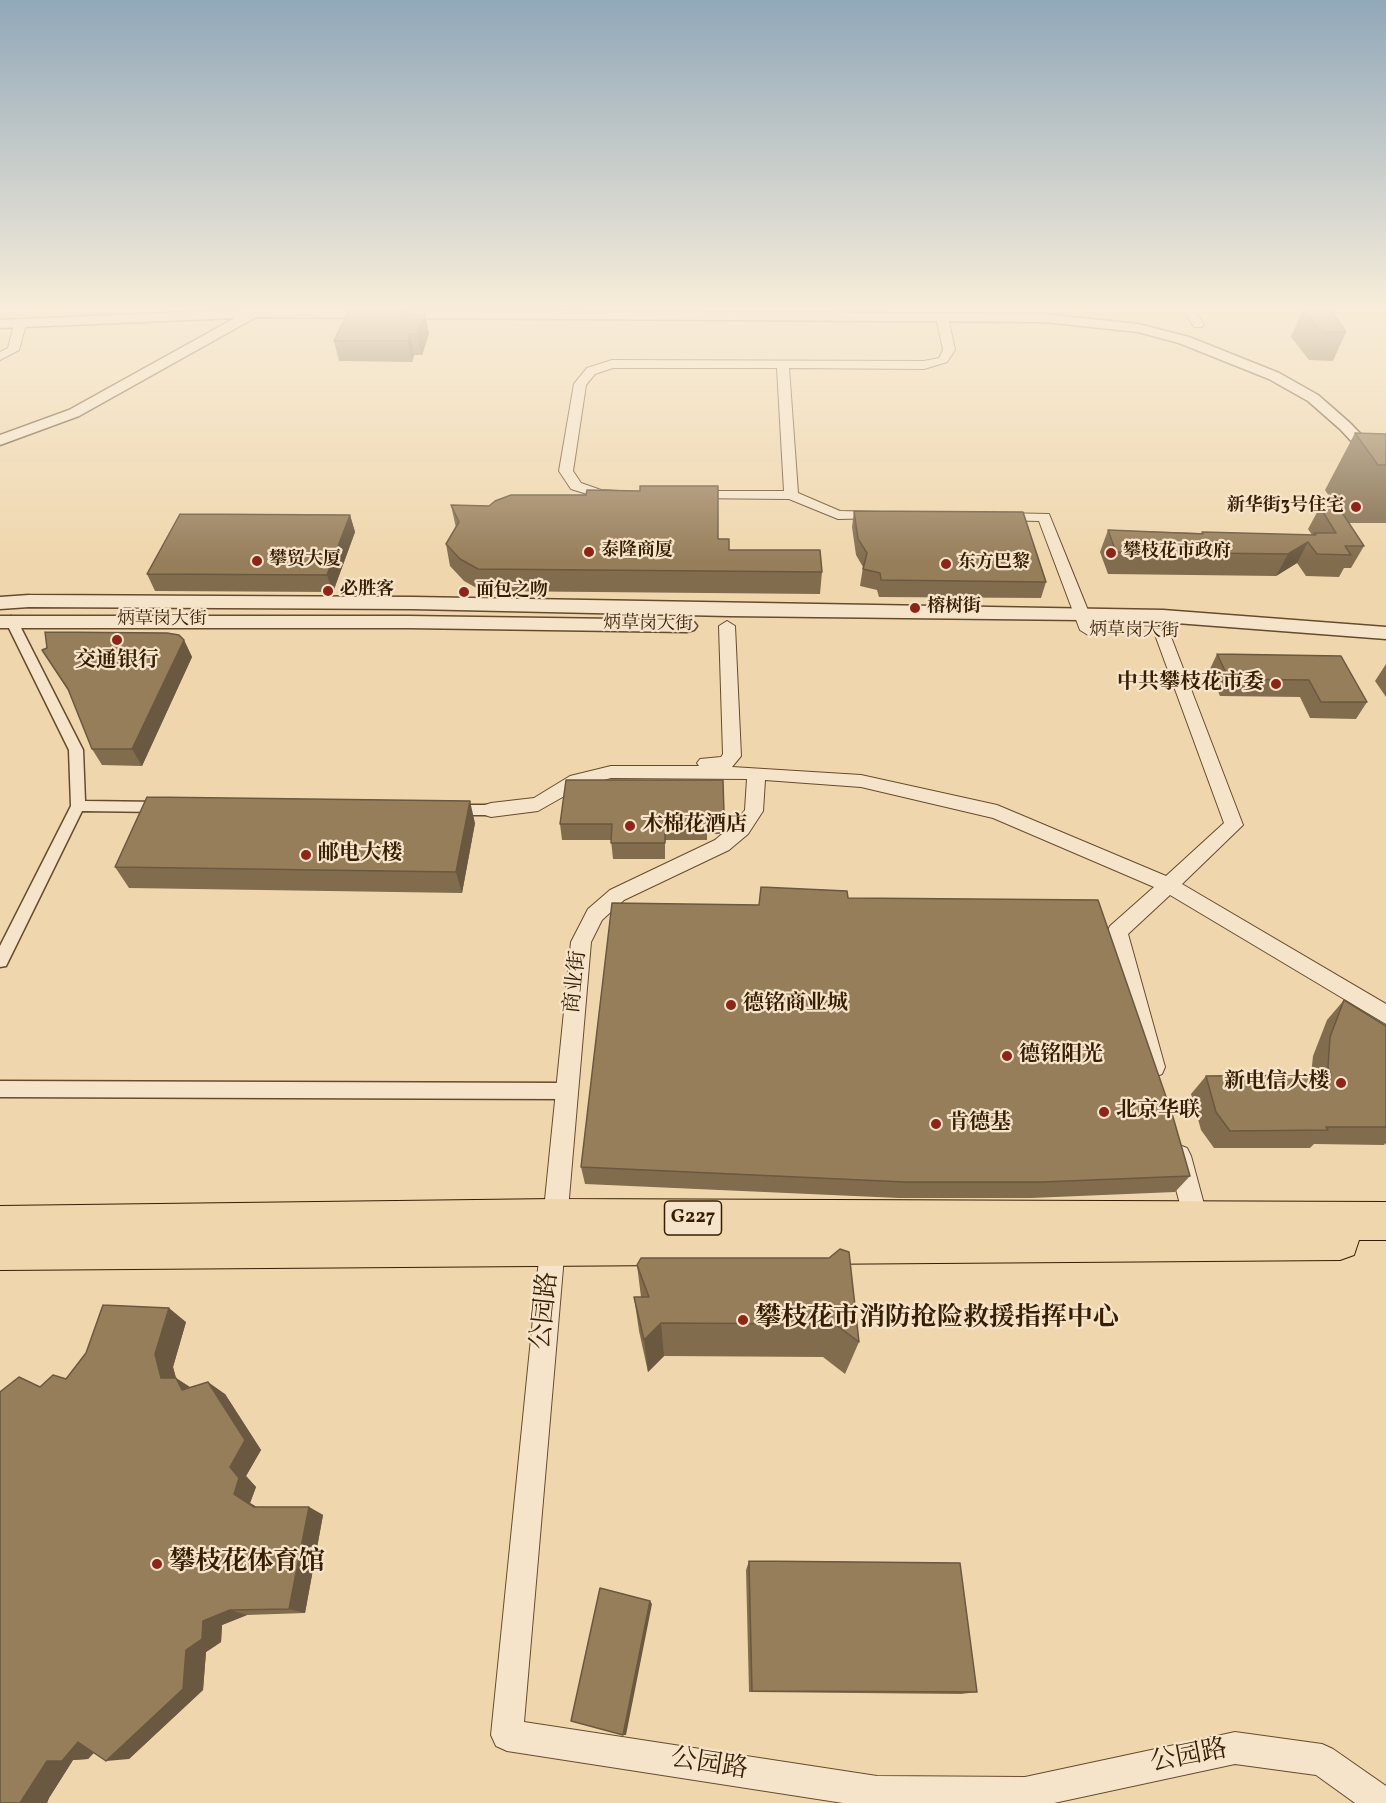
<!DOCTYPE html>
<meta charset="utf-8">
<style>
body{margin:0}
canvas{display:block;background:#efd6ad}
</style>
<canvas width="1386" height="1803"></canvas>
<script>
const c = document.querySelector('canvas').getContext('2d');
c.lineJoin = 'round';
const poly = rows => new Path2D(rows.map(r => 'M' + r).join(''));
function strokePath(path, color, width, dash) { c.strokeStyle = color; c.lineWidth = width; c.lineCap = dash ? 'butt' : 'round'; c.setLineDash(dash || []); c.stroke(path); }
function paint(path, color) { c.fillStyle = color; c.fill(path, 'evenodd'); }
function label(font, color, halo, rows, align = 'center') {
  c.font = font + ' Vollkorn,"Noto Serif SC",serif'; c.lineWidth = 4.5; c.setLineDash([]); c.textBaseline = 'middle'; c.strokeStyle = halo; c.fillStyle = color; for (const [text, x, y, turn = 0] of rows) {
    c.save(); c.translate(x, y); c.rotate((+turn || 0) * Math.PI / 180); c.textAlign = isNaN(turn) ? turn : align; if (halo) c.strokeText(text, 0, 0); c.fillText(text, 0, 0); c.restore();
  }
}
const pedestrian = poly([
 [11,616,17,620,83,750,85,801,161,802,168,807,161,812,82,811,6,966,0,967,0,946,71,806,69,750,5,620,11,616],
 [452,805,491,805,498,810,491,815,452,815,445,810,452,805],
 [0,1081,567,1083,573,1086,576,1091,573,1096,567,1099,0,1097,0,1081]
]);
const minor = poly([
 [1182,308,1193,308,1204,325,1202,327,1194,327,1182,308],
 [942,314,948,317,955,350,947,362,924,369,789,368,798,493,840,511,883,512,885,515,883,518,838,519,789,499,687,498,685,495,687,492,692,491,784,491,777,368,613,368,595,374,586,385,573,471,581,483,601,490,619,491,621,494,614,498,600,498,571,489,559,471,574,384,587,368,612,360,924,361,939,358,943,350,936,317,942,314],
 [21,318,27,321,19,350,0,360,0,352,8,348,15,321,21,318],
 [1000,513,1049,514,1096,630,1094,633,1088,635,1080,630,1039,521,995,520,993,517,995,514,1000,513],
 [727,621,735,626,741,756,732,767,861,775,997,805,1166,876,1224,823,1154,632,1156,629,1168,629,1243,825,1182,884,1386,1004,1386,1024,1170,895,1128,934,1165,1067,1162,1074,1154,1077,1146,1074,1107,932,1110,926,1154,887,993,818,861,787,765,780,763,811,748,834,729,850,624,900,602,920,591,942,524,1722,877,1776,1025,1777,1235,1732,1322,1744,1333,1749,1386,1786,1386,1803,1355,1803,1316,1775,1235,1764,1054,1803,843,1803,507,1751,496,1746,491,1735,571,942,588,909,610,890,715,840,734,824,745,810,747,779,611,778,582,786,538,811,491,817,485,815,482,810,485,805,491,803,534,798,570,776,611,766,699,766,697,763,700,759,721,757,723,754,719,626,727,621],
 [1179,1145,1187,1148,1191,1156,1208,1219,1205,1227,1196,1231,1187,1227,1184,1219,1167,1156,1171,1148,1179,1145]
]);
const tertiary = poly([
 [255,309,1044,314,1138,324,1189,337,1279,373,1318,395,1350,423,1386,460,1386,474,1380,472,1340,429,1308,401,1269,379,1179,343,1138,332,1044,322,256,317,79,416,0,445,0,435,69,410,235,318,0,328,0,320,255,309],
 [29,595,413,597,1163,610,1386,627,1386,639,1163,622,1082,620,729,616,413,609,29,607,0,609,0,597,29,595],
 [0,616,408,616,687,620,694,622,697,626,694,630,687,632,408,628,0,628,0,616]
]);
const trunk = poly([
 [555,1199,1386,1202,1386,1240,1359,1240,1354,1255,1340,1260,0,1270,0,1206,555,1199]
]);
strokePath(pedestrian, '#654c2d', 3);
strokePath(minor, '#654c2d', 2);
strokePath(tertiary, '#654c2d', 3);
strokePath(trunk, '#371e02', 2);
paint(pedestrian, '#f5e4ca');
paint(minor, '#f5e4ca');
paint(tertiary, '#f5e4ca');
paint(trunk, '#efd6ad');
paint(poly([
 [350,308,407,308,408,313,425,314,429,334,422,355,414,355,412,362,339,361,334,341],
 [1303,309,1346,332,1333,361,1309,360,1291,337],
 [1355,433,1386,434,1386,523,1349,523,1364,546,1351,568,1344,568,1339,577,1306,576,1297,563,1276,576,1108,574,1100,552,1108,530,1202,533,1202,532,1312,535,1308,529,1320,507,1337,508,1325,490],
 [451,505,718,539,729,550,822,572,820,594,482,591,464,581,450,566,446,544,456,528],
 [854,511,1046,582,1041,598,879,597,877,590,860,586,863,567,856,555,852,527],
 [350,515,355,532,333,592,155,591,147,574],
 [184,640,192,657,142,766,102,765,92,749,69,692,42,650],
 [1217,654,1341,656,1367,702,1356,719,1310,718,1300,697,1220,696,1209,671],
 [1386,664,1386,697,1375,681],
 [724,814,723,830,719,834,707,834,707,840,665,840,665,859,613,859,611,840,562,840,560,824],
 [475,823,462,893,129,888,115,867],
 [848,898,1190,1176,1175,1192,1031,1198,899,1198,585,1184,581,1167,759,905],
 [1344,1000,1386,1071,1386,1143,1384,1145,1314,1144,1310,1148,1214,1148,1201,1130,1191,1094,1206,1076,1311,1075,1313,1056,1327,1020],
 [829,1258,859,1342,845,1374,823,1357,664,1356,648,1372,639,1331,634,1297,641,1297,637,1265],
 [186,1322,173,1367,176,1378,190,1387,225,1394,261,1450,246,1476,256,1487,250,1503,257,1507,309,1507,323,1515,305,1613,247,1615,222,1625,221,1642,206,1652,203,1690,129,1759,94,1753,88,1759,73,1760,49,1798,47,1803,0,1803,40,1387,66,1379],
 [749,1561,977,1692,961,1694,749,1692,746,1570]
]), '#826c4e');
paint(poly([
 [402,308,407,308,409,320,400,313],
 [425,314,429,334,422,355,417,334],
 [410,334,414,355,412,362,408,341],
 [350,515,355,532,333,592,327,575],
 [1308,542,1297,563,1276,576,1288,554],
 [184,640,192,657,142,766,132,749],
 [470,801,475,823,462,893,456,872],
 [724,814,723,830,719,834,720,817],
 [169,1308,186,1322,173,1367,176,1378,194,1390,182,1390,161,1378,155,1354],
 [661,1323,664,1356,648,1372,644,1340],
 [208,1382,225,1394,261,1450,246,1476,256,1487,250,1503,270,1515,254,1507,234,1494,230,1467],
 [309,1507,323,1515,305,1613,289,1609],
 [650,1601,652,1604,626,1735,623,1735],
 [230,1610,247,1615,222,1625,221,1642,206,1652,203,1690,129,1759,106,1761,186,1650,203,1621],
 [78,1742,103,1742,88,1759,73,1760,49,1798,47,1803,20,1803,47,1761]
]), '#6a5840');
const building = poly([
 [350,308,402,308,400,313,425,314,417,334,410,334,408,341,334,341,350,308],
 [1303,309,1330,309,1346,332,1322,332,1303,309],
 [1355,433,1386,434,1386,465,1378,465,1355,433],
 [640,486,718,486,718,539,729,539,729,550,820,550,822,572,478,569,460,559,446,544,459,522,451,505,489,506,495,501,511,495,586,495,587,490,640,491,640,486],
 [1320,507,1339,508,1364,546,1345,546,1351,555,1317,554,1308,542,1288,554,1116,552,1108,530,1203,534,1202,532,1316,535,1314,533,1336,533,1320,507],
 [854,511,1023,512,1046,582,881,580,880,573,863,569,867,553,858,539,854,511],
 [180,514,350,515,327,575,147,574,180,514],
 [45,632,167,633,179,635,184,640,132,749,92,749,68,689,42,650,47,648,45,632],
 [1217,654,1341,656,1367,702,1321,702,1309,680,1229,679,1217,654],
 [566,780,723,780,724,814,720,817,707,818,707,824,665,824,665,843,611,843,612,824,560,824,566,780],
 [147,797,470,801,456,872,115,867,147,797],
 [761,887,847,891,848,898,1098,900,1173,1117,1190,1176,1042,1182,905,1182,581,1167,612,903,759,905,761,887],
 [1344,1000,1386,1026,1386,1127,1326,1127,1328,1130,1230,1131,1216,1112,1206,1076,1331,1075,1328,1067,1330,1037,1344,1000],
 [840,1249,849,1252,859,1342,835,1324,661,1323,644,1340,634,1297,649,1297,637,1265,641,1258,829,1258,840,1249],
 [103,1305,169,1308,155,1354,161,1378,176,1378,182,1390,208,1382,245,1440,230,1467,239,1478,234,1494,254,1507,309,1507,289,1609,230,1610,203,1621,202,1639,186,1650,183,1689,106,1761,78,1742,62,1761,47,1761,20,1803,0,1803,0,1392,19,1377,40,1387,53,1375,66,1379,86,1353,103,1305],
 [749,1561,960,1563,977,1692,752,1691,749,1561],
 [600,1588,650,1601,623,1735,571,1721,600,1588]
]);
paint(building, '#977e5b');
strokePath(building, '#6a5840', 1.5);
const sky = c.createLinearGradient(0, 0, 0, 561);
sky.addColorStop(0, '#91a8b9');
sky.addColorStop(0.55, '#f8edda');
sky.addColorStop(1, '#f8edda00');
c.fillStyle = sky;
c.fillRect(0, 0, 1386, 561);
for (const [x, y, r, color] of [
 [1356,507,6,"#8f2418"],
 [589,552,6,"#8f2418"],
 [1111,553,6,"#8f2418"],
 [257,561,6,"#8f2418"],
 [946,564,6,"#8f2418"],
 [328,591,6,"#8f2418"],
 [464,592,6,"#8f2418"],
 [915,608,6,"#8f2418"],
 [117,640,6,"#8f2418"],
 [1276,684,6,"#8f2418"],
 [630,826,6,"#8f2418"],
 [306,855,6,"#8f2418"],
 [731,1005,6,"#8f2418"],
 [1007,1056,6,"#8f2418"],
 [1341,1083,6,"#8f2418"],
 [1104,1112,6,"#8f2418"],
 [936,1124,6,"#8f2418"],
 [743,1320,6,"#8f2418"],
 [157,1564,6,"#8f2418"]
]) { const dot = new Path2D(); dot.arc(x, y, r, 0, 2 * Math.PI); c.fillStyle = color; c.fill(dot); strokePath(dot, '#f5e4ca', 2); }
label('bold 18px', '#371e02', '#f5e4ca', [
 ["新华街3号住宅",1344,507,"right"],
 ["泰隆商厦",601,552],
 ["攀枝花市政府",1123,553],
 ["攀贸大厦",269,561],
 ["东方巴黎",958,564],
 ["必胜客",340,591],
 ["面包之吻",476,592],
 ["榕树街",927,608]
], 'left');
label('18px', '#371e02', '#f5e4ca', [
 ["炳草岗大街",162,621],
 ["炳草岗大街",648,625,1],
 ["炳草岗大街",1134,632,1]
]);
for (const [x, y, w] of [
 [693,1218,57]
]) { const box = new Path2D(); box.roundRect(x - w / 2, y - 17, w, 34, 4.5); c.fillStyle = '#f5e4ca'; c.fill(box); strokePath(box, '#371e02', 1.5); }
label('bold 20px', '#371e02', null, [
 ["G227",693,1218]
]);
label('bold 21px', '#371e02', '#f5e4ca', [
 ["交通银行",117,662,"center"],
 ["中共攀枝花市委",1264,684,"right"],
 ["木棉花酒店",642,826],
 ["邮电大楼",318,855],
 ["德铭商业城",743,1005],
 ["德铭阳光",1019,1056],
 ["新电信大楼",1329,1083,"right"],
 ["北京华联",1116,1112],
 ["肯德基",948,1124]
], 'left');
label('21px', '#371e02', '#f5e4ca', [
 ["商业街",577,982,-84]
]);
label('26px', '#371e02', '#f5e4ca', [
 ["公园路",547,1311,-84],
 ["公园路",1189,1758,-11],
 ["公园路",709,1766,9]
]);
label('bold 26px', '#371e02', '#f5e4ca', [
 ["攀枝花市消防抢险救援指挥中心",755,1320],
 ["攀枝花体育馆",169,1564]
], 'left');
</script>
